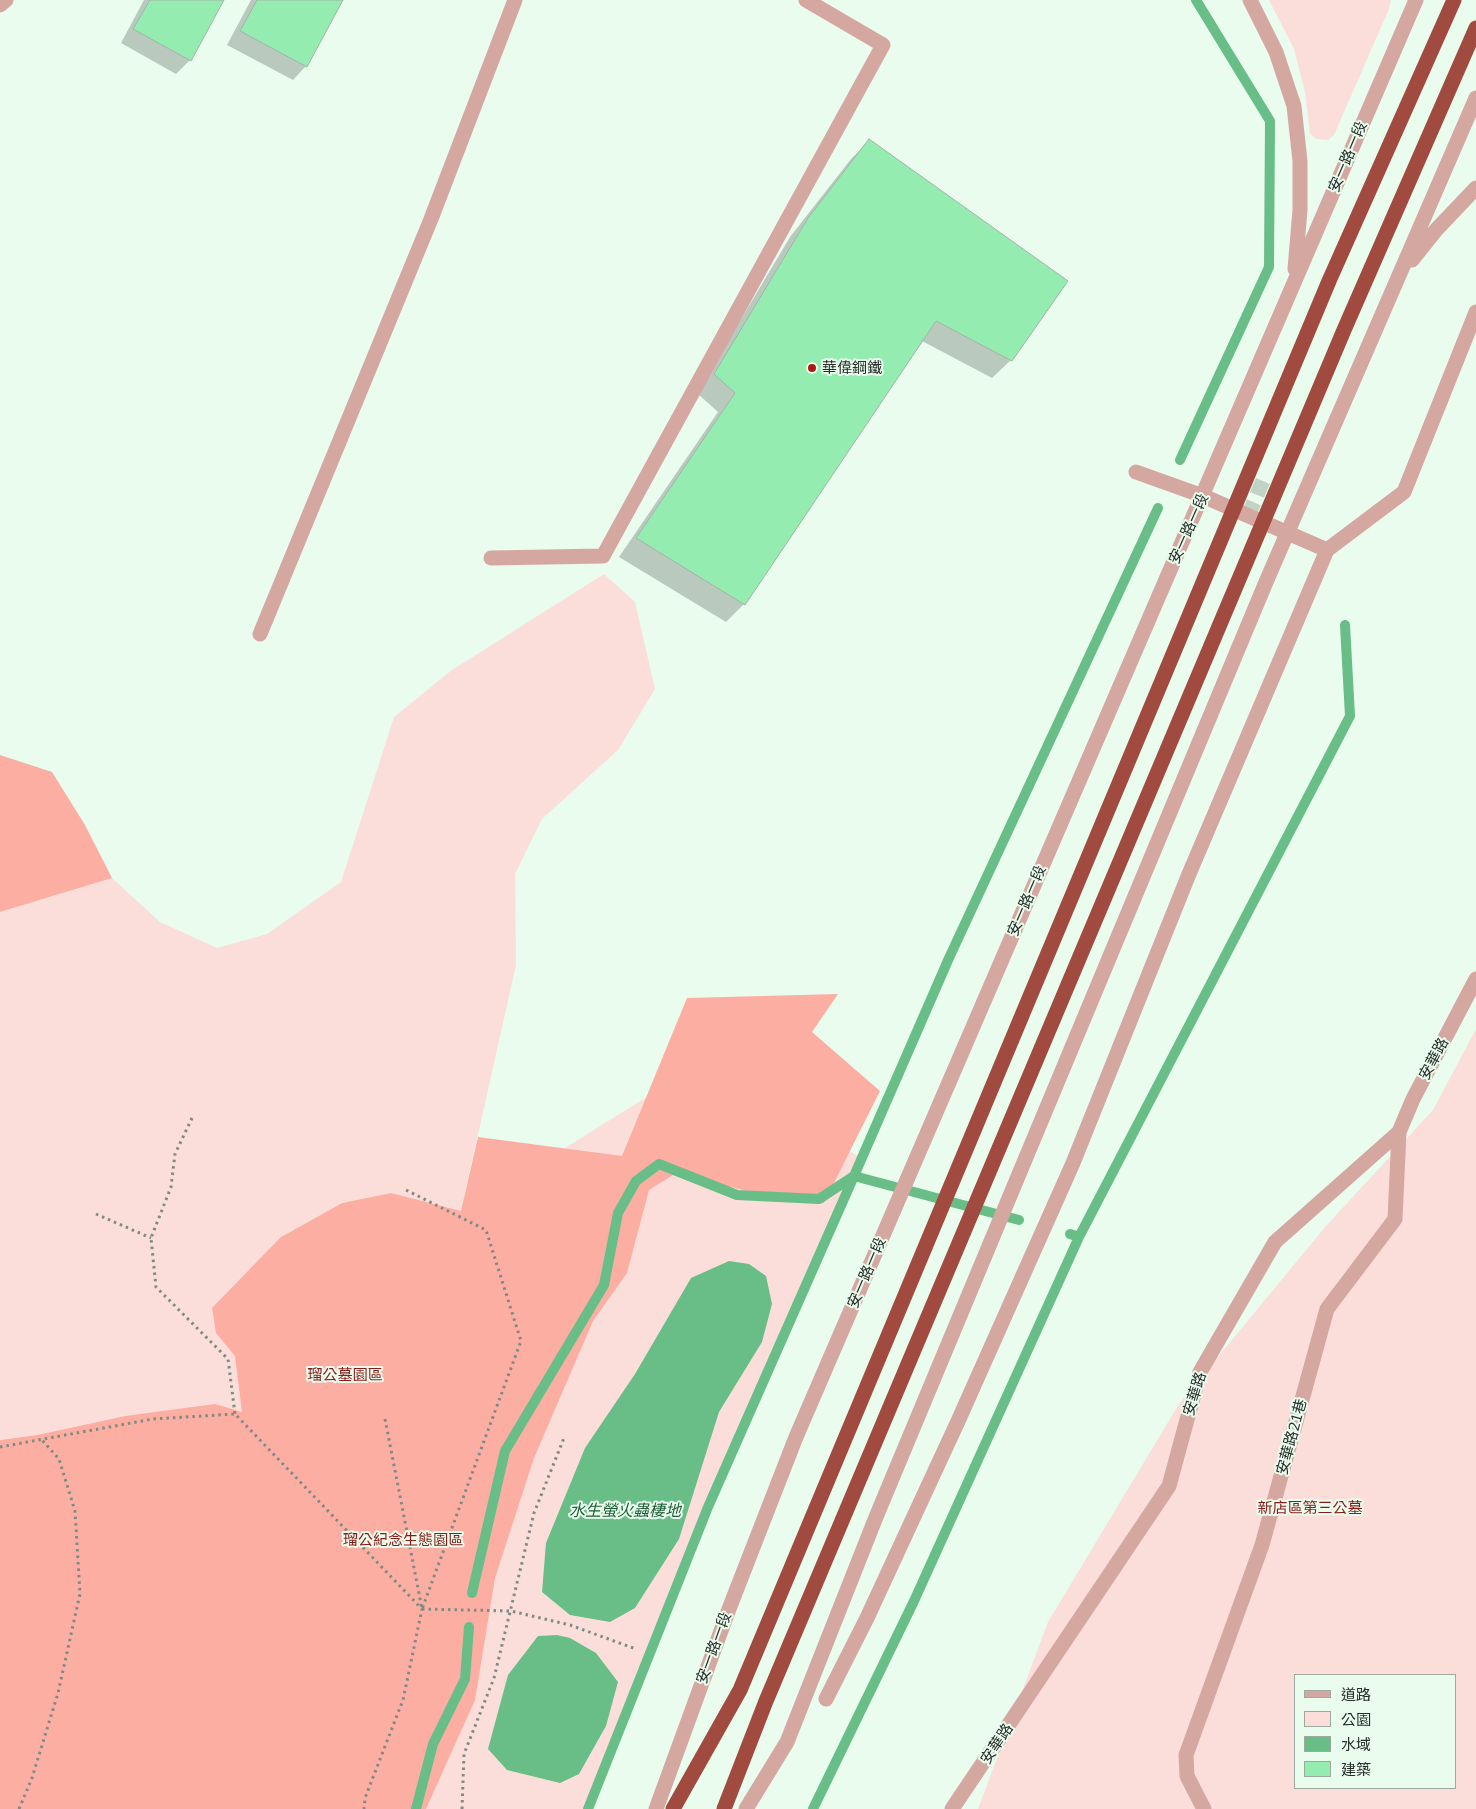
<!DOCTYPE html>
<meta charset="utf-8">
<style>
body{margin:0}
#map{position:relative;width:1476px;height:1809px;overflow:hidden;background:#e9fcee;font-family:Mulish,"Noto Sans TC",sans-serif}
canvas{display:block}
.legend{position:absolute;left:1294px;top:1674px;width:162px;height:115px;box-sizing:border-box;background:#e9fcee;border:1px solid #9ba99f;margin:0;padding:6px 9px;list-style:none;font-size:15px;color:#272d28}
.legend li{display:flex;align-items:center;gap:10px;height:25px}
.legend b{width:25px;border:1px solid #9ba99f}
</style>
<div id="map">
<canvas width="1476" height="1809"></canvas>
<ul class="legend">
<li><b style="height:6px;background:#d4a8a1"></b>道路</li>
<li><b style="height:14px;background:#fbdeda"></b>公園</li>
<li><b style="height:14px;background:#68be86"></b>水域</li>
<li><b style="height:14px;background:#95ecb1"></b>建築</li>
</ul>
</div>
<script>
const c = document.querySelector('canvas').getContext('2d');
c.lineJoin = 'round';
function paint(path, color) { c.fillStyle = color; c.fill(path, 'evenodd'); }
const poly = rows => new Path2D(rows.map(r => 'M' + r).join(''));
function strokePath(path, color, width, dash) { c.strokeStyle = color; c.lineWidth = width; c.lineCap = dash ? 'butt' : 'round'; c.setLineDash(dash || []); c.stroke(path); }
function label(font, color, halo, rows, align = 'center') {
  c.font = font + ' Mulish,"Noto Sans TC",sans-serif'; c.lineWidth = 4; c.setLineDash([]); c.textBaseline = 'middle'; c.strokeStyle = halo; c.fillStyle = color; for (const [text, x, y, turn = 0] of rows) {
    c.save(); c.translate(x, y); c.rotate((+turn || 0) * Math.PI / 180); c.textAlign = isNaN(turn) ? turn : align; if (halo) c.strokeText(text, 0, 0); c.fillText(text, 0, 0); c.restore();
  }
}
paint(poly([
 [1269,0,1391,0,1389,9,1334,135,1328,140,1317,139,1310,134,1305,92,1294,49],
 [604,574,635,602,655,689,618,750,542,819,515,874,516,965,464,1197,560,1151,650,1095,728,1086,858,1156,704,1506,585,1809,0,1809,0,1693,160,1412,125,1416,37,1435,0,1440,0,912,112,878,160,922,217,948,267,934,341,882,394,717,452,670],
 [391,1193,281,1237,342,1203],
 [1476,1029,1476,1809,978,1809,1048,1622,1179,1404,1326,1226,1433,1110],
 [1295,1675,1455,1675,1455,1788,1295,1788]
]), '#fbdeda');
paint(poly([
 [0,755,52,772,85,825,112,878,0,912],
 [838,994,812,1032,880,1091,824,1203,786,1201,676,1173,649,1190,627,1273,593,1321,534,1458,495,1578,475,1700,426,1809,0,1809,0,1440,37,1435,125,1416,215,1404,242,1412,235,1356,216,1333,212,1308,281,1237,342,1203,391,1193,461,1211,478,1137,622,1156,687,998]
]), '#fdaea3');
paint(poly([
 [729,1261,749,1264,766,1276,772,1304,762,1342,719,1412,679,1539,635,1608,610,1622,570,1615,542,1592,546,1543,585,1448,635,1374,691,1278],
 [557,1635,570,1638,596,1653,618,1682,606,1726,579,1774,560,1783,507,1770,488,1749,508,1675,538,1636]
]), '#68be86');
paint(poly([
 [144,0,223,0,190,60,176,74,121,43],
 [251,0,342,0,306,66,293,80,227,45],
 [869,141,1011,360,992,378,922,341,744,604,726,622,619,557,718,412,697,393,790,237,851,159]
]), '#0003');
strokePath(poly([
 [1180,460,1269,267,1270,121,1196,0],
 [1070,1234,1079,1237,1350,716,1345,625],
 [472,1593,505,1451,604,1285,618,1213,636,1181,659,1164,737,1195,819,1199,854,1176,949,958,1158,508],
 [416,1809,433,1744,465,1679,469,1627],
 [588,1809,708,1507,854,1176,1019,1220],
 [813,1809,914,1601,1079,1237]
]), '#68be86', 10);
const building = poly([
 [150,0,224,0,191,61,133,29,150,0],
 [257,0,343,0,307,67,240,31,257,0],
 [869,139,1068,281,1012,361,936,321,745,605,636,538,735,393,714,374,808,218,869,139]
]);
paint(building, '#95ecb1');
strokePath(building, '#a1b3a6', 1);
strokePath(poly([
 [1248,516,1265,476]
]), '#c2d3c6', 15, [15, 8]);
strokePath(poly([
 [192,1118,175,1154,171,1187,151,1238,156,1287,228,1359,235,1414],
 [96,1214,151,1238],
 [385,1419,422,1609,521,1341,486,1230,406,1190],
 [0,1447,153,1419,235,1414,422,1609,403,1700,365,1798,364,1809],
 [422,1609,511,1611,570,1625,636,1649],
 [19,1809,32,1778,58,1693,80,1594,75,1511,59,1459,41,1439],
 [462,1809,464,1754,494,1678,534,1513,564,1438]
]), '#7f8b82', 3, [2.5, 4]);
strokePath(poly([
 [1250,0,1276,52,1294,106,1300,161,1300,210,1295,269],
 [0,5,6,0],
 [1412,260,1436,230,1476,188],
 [1327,550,1404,492,1476,312],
 [491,558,603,556,883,45,806,0],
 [260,634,431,219,515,0],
 [826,1699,867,1618,959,1419,1073,1163,1189,874,1327,550,1203,496,1136,472],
 [656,1809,729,1609,796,1437,1416,0],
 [746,1809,787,1742,876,1517,1266,582,1476,98],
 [952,1809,1169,1486,1200,1372,1275,1242,1399,1132,1413,1099,1476,979],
 [1204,1809,1187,1776,1186,1755,1262,1545,1327,1309,1395,1219,1399,1132]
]), '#d4a8a1', 15);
strokePath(poly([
 [673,1809,740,1690,1329,281,1454,0],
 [724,1809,766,1701,1344,330,1476,28]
]), '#a14a40', 15);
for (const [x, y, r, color] of [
 [812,368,5,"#ab1916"]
]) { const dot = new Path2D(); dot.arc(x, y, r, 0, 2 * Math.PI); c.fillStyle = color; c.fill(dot); strokePath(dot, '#e9fcee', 2); }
label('15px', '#272d28', '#e9fcee', [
 ["安一路一段",1348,157,-67],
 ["安一路一段",1189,529,-66],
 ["安一路一段",1027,901,-67],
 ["安華路",1434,1059,-62],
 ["安一路一段",867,1273,-67],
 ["安華路",1195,1394,-73],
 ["安華路21巷",1292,1437,-75],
 ["安一路一段",714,1648,-70],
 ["安華路",997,1744,-56]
]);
label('15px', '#272d28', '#e9fcee', [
 ["華偉鋼鐵",822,368]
], 'left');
label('15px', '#8a1a15', '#e9fcee', [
 ["瑠公墓園區",345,1375],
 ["新店區第三公墓",1310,1508],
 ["瑠公紀念生態園區",403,1540]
]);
label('italic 16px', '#1e5d37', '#e9fcee', [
 ["水生螢火蟲棲地",625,1511]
]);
</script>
